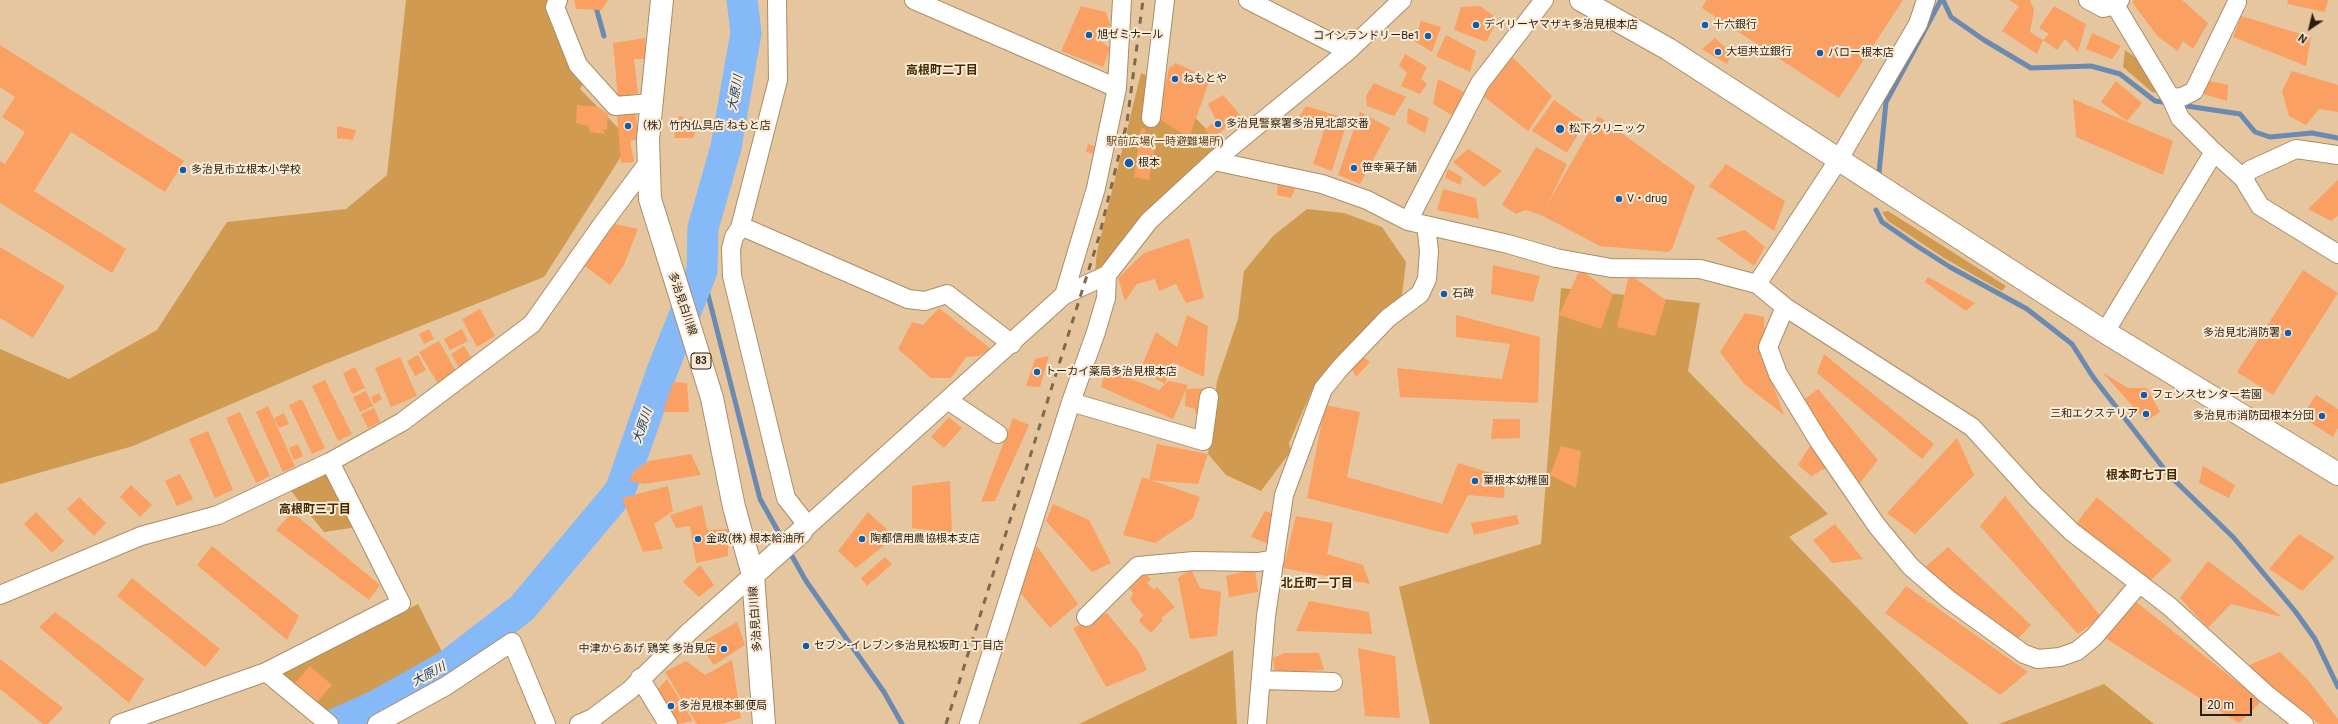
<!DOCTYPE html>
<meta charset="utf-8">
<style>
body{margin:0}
#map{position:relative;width:2338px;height:724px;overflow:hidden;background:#e6c69e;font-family:Roboto,sans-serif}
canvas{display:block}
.north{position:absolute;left:2290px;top:8px;width:40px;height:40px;-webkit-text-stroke:3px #faead6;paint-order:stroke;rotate:215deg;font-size:11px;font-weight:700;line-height:16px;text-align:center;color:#2a1e0f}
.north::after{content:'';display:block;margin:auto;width:14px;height:18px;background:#2a1e0f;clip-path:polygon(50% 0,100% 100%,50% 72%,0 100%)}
.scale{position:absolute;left:2200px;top:698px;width:52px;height:18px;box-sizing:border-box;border:2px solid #2a1e0f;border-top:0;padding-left:5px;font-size:12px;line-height:14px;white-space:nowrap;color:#2a1e0f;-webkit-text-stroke:3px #faead6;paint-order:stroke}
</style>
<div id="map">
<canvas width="2338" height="724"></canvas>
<div class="north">N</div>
<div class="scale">20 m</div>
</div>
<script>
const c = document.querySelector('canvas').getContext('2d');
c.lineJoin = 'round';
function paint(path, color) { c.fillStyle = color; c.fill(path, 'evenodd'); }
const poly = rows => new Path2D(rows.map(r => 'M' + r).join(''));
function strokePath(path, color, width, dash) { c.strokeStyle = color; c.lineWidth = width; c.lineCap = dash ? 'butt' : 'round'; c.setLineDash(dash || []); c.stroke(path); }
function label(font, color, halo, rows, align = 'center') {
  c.font = font + ' Roboto,"Noto Sans JP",sans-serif'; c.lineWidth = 4; c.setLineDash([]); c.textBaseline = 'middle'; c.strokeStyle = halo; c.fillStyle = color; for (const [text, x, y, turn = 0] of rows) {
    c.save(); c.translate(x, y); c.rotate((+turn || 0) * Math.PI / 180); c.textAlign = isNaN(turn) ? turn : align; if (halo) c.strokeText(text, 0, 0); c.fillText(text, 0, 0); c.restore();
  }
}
paint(poly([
 [406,0,551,0,590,71,580,89,631,141,544,277,325,364,133,446,0,484,0,349,69,379,157,330,227,222,346,209,387,175],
 [2125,50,2135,57,2159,93,2152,92,2123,67],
 [1141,73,1159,81,1221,144,1113,258,1095,271,1097,252],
 [1307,209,1344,213,1382,227,1406,262,1402,295,1333,362,1313,388,1289,443,1291,451,1261,491,1226,475,1208,454,1217,381,1238,319,1244,271,1273,236],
 [1888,211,2006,286,2002,291,1944,258,1888,221,1882,212],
 [1561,288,1700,303,1688,371,1828,514,1789,537,1969,724,1430,724,1399,587,1541,544],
 [329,471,358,527,324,532,291,491],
 [418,604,443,654,330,717,280,675],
 [1233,650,1237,724,1079,724],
 [2104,684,2154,724,1999,724]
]), '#d09b51');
strokePath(poly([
 [594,0,604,36],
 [1943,0,1951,17,1984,40,2031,68,2091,66,2120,74,2155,101,2170,103],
 [2180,105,2240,114,2255,132,2270,137,2312,133,2338,138],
 [1879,173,1886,102,1941,0],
 [1876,210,1882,222,1917,246,1950,267,2027,309,2072,344,2093,377,2168,474,2234,538,2295,611,2315,639,2338,687],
 [702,271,760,499,783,540],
 [788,549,806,581,884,692,902,724]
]), '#6a8ab1', 5);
strokePath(poly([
 [335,724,377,705,447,666,522,608,620,491,662,371,702,271,703,228,726,147,746,33,742,0]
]), '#85b9f7', 31);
paint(poly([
 [574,0,608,0,602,10,576,9],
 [1706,0,1903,0,1839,98,1702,8],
 [2009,0,2030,0,2034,10,2030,32,2043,40,2037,54,2002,31,2019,6],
 [2134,0,2182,0,2208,23,2193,49,2183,41,2178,51,2158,37,2132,2],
 [2288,0,2328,0,2325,12,2287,4],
 [1081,6,1106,12,1110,25,1099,40,1110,48,1103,67,1061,51],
 [1480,6,1498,19,1486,42,1454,30,1461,7],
 [2054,6,2086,24,2078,52,2065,39,2057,50,2043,40,2049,34,2039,28],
 [2241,16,2311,37,2306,66,2233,37],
 [1421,21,1441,27,1432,52,1414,41],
 [2092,33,2121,46,2112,59,2086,49],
 [1446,35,1476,51,1470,72,1436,56],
 [645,38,645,59,634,59,638,93,618,98,613,43],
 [1715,38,1732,53,1727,64,1702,49],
 [0,45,184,161,165,192,71,132,34,191,126,249,112,273,0,203,0,161,5,164,25,132,2,117,15,97,0,87],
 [1405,54,1427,67,1421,79,1427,84,1420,94,1401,86,1407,73,1399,65],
 [1512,57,1552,96,1528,131,1483,96],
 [1176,63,1210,79,1189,138,1158,118,1169,68],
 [2292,71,2338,85,2338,112,2319,109,2306,125,2289,116,2282,91],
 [1438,79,1464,92,1453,116,1433,104],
 [2204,80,2228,85,2227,101,2200,93],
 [2116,81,2142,103,2127,121,2101,102],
 [1374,83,1406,97,1394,116,1367,106,1366,96],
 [1223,95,1240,115,1213,139,1205,130,1216,120,1208,104],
 [2073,99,2173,141,2163,175,2076,137],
 [1554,100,1585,122,1567,153,1532,131],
 [577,105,598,107,608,114,607,130,603,129,605,134,590,132,588,126,576,123],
 [1306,106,1348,119,1332,171,1313,164,1324,131,1299,117],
 [1408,108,1429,118,1425,133,1407,123],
 [1360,112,1390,128,1360,184,1338,175],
 [636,113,638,139,630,141,634,162,621,163,617,114],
 [679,116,698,121,699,123,693,138,674,138],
 [1598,116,1695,186,1672,249,1668,252,1600,246,1541,215,1525,210,1516,214,1502,205,1536,147,1567,164,1546,207],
 [337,126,356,130,353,140,337,138],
 [1141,128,1145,129,1145,134,1157,137,1149,180,1134,177],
 [1088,144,1097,147,1095,154,1086,152],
 [1468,149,1502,171,1484,187,1453,162],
 [1726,164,1785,201,1774,231,1709,186],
 [1448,169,1462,177,1461,185,1445,178],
 [2338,180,2338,216,2331,221,2308,209],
 [1278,181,1296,187,1291,198,1277,195],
 [1443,189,1476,198,1479,219,1437,210],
 [610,223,638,229,624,265,610,285,585,266],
 [1745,230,1765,247,1754,266,1716,238],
 [1189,238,1204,298,1186,303,1176,284,1159,291,1155,279,1137,284,1125,301,1118,278,1144,253],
 [0,247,65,286,33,338,0,318],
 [1493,265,1540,276,1533,302,1491,294],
 [1580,269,1613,294,1601,329,1559,315],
 [2303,270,2338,293,2273,395,2237,372],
 [1629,274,1666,300,1655,336,1617,327],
 [1928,277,1975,303,1966,311,1925,282],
 [939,308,991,349,978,356,966,357,951,378,931,378,898,349,912,322,923,325],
 [480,309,495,336,477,347,462,319],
 [1745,313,1764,317,1766,365,1784,415,1744,384,1720,352],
 [1187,315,1208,326,1204,377,1172,362,1165,384,1169,381,1188,385,1173,419,1101,387,1106,369,1159,390,1165,384,1140,370,1156,332,1177,347],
 [1456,315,1540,337,1538,403,1400,397,1397,368,1502,379,1510,344,1456,337],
 [429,329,434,339,424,344,419,334],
 [462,329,468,341,450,350,444,339],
 [439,341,457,373,438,384,419,352],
 [464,346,475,363,461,371,451,354],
 [1824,354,1934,444,1922,459,1817,373],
 [418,355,426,370,415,376,407,361],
 [1361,355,1370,362,1356,377,1352,369],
 [1049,356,1040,387,1026,386,1035,359],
 [400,357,417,396,391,407,375,368],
 [355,367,365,388,352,394,343,373],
 [2102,372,2128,388,2147,388,2160,412,2146,421],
 [325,380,352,434,338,441,312,386],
 [673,382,687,383,689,412,663,412],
 [1206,388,1201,417,1196,415,1195,409,1185,406,1186,389],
 [1818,389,1878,460,1860,483,1801,402],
 [366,391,373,406,360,412,353,397],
 [379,393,382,399,374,404,371,397],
 [2316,395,2338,409,2338,428,2333,437,2302,417],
 [302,399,325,448,312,454,289,405],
 [1325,405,1360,412,1347,477,1442,504,1458,463,1505,477,1504,498,1468,495,1448,534,1307,498],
 [268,406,295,466,283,472,256,412],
 [374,408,380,422,368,428,361,414],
 [240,412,270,476,256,483,226,418],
 [284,413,289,424,279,428,274,418],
 [949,417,962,428,944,448,931,437],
 [1013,418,1029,425,995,501,981,502],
 [1493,419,1520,419,1520,438,1491,439],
 [208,431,233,490,215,498,189,439],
 [1957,438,1974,475,1915,534,1887,513],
 [298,444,303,456,294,460,289,448],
 [1157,444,1208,454,1198,484,1149,480],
 [1811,444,1826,468,1811,476,1798,465],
 [1561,446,1581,451,1576,488,1550,475],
 [691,454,701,475,644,484,629,481,635,470,649,461],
 [2203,466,2235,485,2229,498,2199,483],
 [180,474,193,499,177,506,165,481],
 [1142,477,1200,497,1193,518,1155,543,1123,535],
 [950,481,952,533,912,528,912,486],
 [131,485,152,505,140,517,120,497],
 [668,486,673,511,654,524,663,549,643,552,622,498],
 [2005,496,2101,617,2078,634,1980,526],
 [79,497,106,523,94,536,67,509],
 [2097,497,2172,560,2148,583,2074,526],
 [1053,504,1089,520,1111,563,1092,572,1046,521],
 [702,505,707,530,728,529,728,556,696,563,690,526,676,528,670,515],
 [1265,511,1282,517,1269,544,1251,537],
 [36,512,64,541,52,553,24,524],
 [292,512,380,585,369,600,276,530],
 [868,512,895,537,856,568,838,551],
 [1517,515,1519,524,1474,535,1471,523],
 [1296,516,1333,523,1327,554,1363,565,1370,584,1283,568],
 [1835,524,1863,559,1832,563,1813,540],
 [2299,534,2335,557,2302,591,2269,569],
 [212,546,299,616,287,640,197,565],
 [1037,546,1078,604,1050,628,1018,590],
 [1948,547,2031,625,2014,643,1923,569],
 [885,557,892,564,867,586,861,578],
 [2208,561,2282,617,2231,604,2208,628,2180,598],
 [700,565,714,585,699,597,683,582],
 [1191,569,1200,588,1221,592,1217,636,1190,639,1178,578],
 [1255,569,1258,592,1229,597,1226,576],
 [1141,570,1151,579,1147,583,1154,590,1157,587,1175,607,1161,618,1163,620,1151,633,1139,621,1143,615,1130,599,1133,593,1126,582],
 [132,578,220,649,205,667,117,596],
 [1906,586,2028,672,2000,695,1885,613],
 [1309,601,1369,612,1372,634,1296,631],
 [2135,601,2261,701,2258,705,2239,723,2102,636],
 [55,612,144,679,129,703,39,627],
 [1107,613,1139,652,1147,670,1106,687,1073,628],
 [737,622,745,645,714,665,699,644],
 [1358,648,1395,656,1400,718,1365,716],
 [2280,652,2308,680,2338,719,2338,724,2319,724,2247,666],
 [1285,653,1319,653,1324,670,1275,673,1273,658],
 [0,659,63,708,48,724,43,724,0,689],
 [732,660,741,718,722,724,697,724,665,672,686,661,705,675],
 [310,666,332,685,317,702,295,683],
 [667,679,693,721,678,724,657,690]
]), '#faa063');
const street = poly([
 [558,0,555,7,578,65,615,106,652,103],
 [777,0,778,80,740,228,734,237,731,249,732,276,786,498,808,526],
 [914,0,1117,88],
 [1248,0,1348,51],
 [2088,0,2103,8,2115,5,2120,0],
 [2112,0,2171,98,2180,118,2214,152,2243,178,2260,206,2338,254],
 [2171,98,2182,97,2194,91,2237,2],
 [1151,118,1165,0],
 [1214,161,1322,184,1367,200,1408,221,1508,244,1556,258,1611,268,1700,269,1757,284,1785,307,1972,427,2034,495,2072,532,2169,606,2266,694,2304,724],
 [2243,178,2250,170,2296,149,2338,155],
 [1408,221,1480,83,1544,0],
 [740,228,750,230,908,299,925,301,947,294,1012,344],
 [1757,284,1839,159,1918,24,1926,0],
 [1064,295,1096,188,1117,88,1122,0],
 [1785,307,1768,347,1778,374,1820,443,1877,526,1911,567,1948,599,2024,654,2038,659,2060,657,2077,651,2094,637,2139,584],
 [2105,332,2214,152],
 [949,401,998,434],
 [1071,402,1203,441,1209,397],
 [801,532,1064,295,1107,275,1149,221,1214,161,1348,51,1402,0],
 [0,595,141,536,218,515,330,462,402,422,532,324,601,226,648,163],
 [1086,617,1138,566,1194,561,1258,562,1275,559],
 [640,678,668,724],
 [1261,680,1333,682],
 [119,724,266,672],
 [329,724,266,672,401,603,330,462],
 [377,724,446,686,512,642,546,724],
 [579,724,593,718,630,690,689,632,753,575],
 [969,724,1071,402,1096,332,1106,298,1107,275],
 [1257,724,1266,616,1284,495,1323,389,1341,367,1388,318,1420,294,1427,279,1429,251,1426,225]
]);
const secondary = poly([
 [1581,0,1668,49,2105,332,2338,474],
 [753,575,801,532]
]);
const primary = poly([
 [662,0,648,139,650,199,712,398,734,507,753,575,764,724]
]);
strokePath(street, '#aa8d66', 20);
strokePath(secondary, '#aa8d66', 24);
strokePath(primary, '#aa8d66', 24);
strokePath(street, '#fff', 18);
strokePath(secondary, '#fff', 22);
strokePath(primary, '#fff', 22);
strokePath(poly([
 [946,724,1099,237,1127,122,1143,0]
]), '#7e694f', 3, [7, 7]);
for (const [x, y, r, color] of [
 [1476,25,4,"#0f5dac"],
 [1705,25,4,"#0f5dac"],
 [1089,35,4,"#0f5dac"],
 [1428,36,4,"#0f5dac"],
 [1718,52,4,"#0f5dac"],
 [1820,53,4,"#0f5dac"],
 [1175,79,4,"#0f5dac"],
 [1218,124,4,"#0f5dac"],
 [628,126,4,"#0f5dac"],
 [1560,129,5,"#0f5dac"],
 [1129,163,5,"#0f5dac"],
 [1354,168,4,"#0f5dac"],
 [183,170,4,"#0f5dac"],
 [1619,199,4,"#0f5dac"],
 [1444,294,4,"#0f5dac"],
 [2288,333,4,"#0f5dac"],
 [1037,372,4,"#0f5dac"],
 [2144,395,4,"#0f5dac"],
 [2146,414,4,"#0f5dac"],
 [2322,416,4,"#0f5dac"],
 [1475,481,4,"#0f5dac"],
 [698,539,4,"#0f5dac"],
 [862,539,4,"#0f5dac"],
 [806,646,4,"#0f5dac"],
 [724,649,4,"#0f5dac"],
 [671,706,4,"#0f5dac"]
]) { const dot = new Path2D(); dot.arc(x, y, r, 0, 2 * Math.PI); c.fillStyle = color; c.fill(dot); strokePath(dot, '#faead6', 1.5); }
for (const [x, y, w] of [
 [701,361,20]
]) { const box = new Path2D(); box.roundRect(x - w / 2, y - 8, w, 16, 3); c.fillStyle = '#faead6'; c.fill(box); strokePath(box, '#2a1e0f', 1); }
label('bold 10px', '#2a1e0f', null, [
 ["83",701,361]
]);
label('11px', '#2a1e0f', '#faead6', [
 ["デイリーヤマザキ多治見根本店",1484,25],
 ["十六銀行",1713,25],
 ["旭ゼミナール",1097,35],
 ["コインランドリーBe1",1420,36,"right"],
 ["大垣共立銀行",1726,52],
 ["バロー根本店",1828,53],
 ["ねもとや",1183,79],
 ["多治見警察署多治見北部交番",1226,124],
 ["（株）竹内仏具店 ねもと店",636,126],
 ["松下クリニック",1569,129],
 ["根本",1138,163],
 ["笹幸菓子舗",1362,168],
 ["多治見市立根本小学校",191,170],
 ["V・drug",1627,199],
 ["石碑",1452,294],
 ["多治見北消防署",2280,333,"right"],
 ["トーカイ薬局多治見根本店",1045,372],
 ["フェンスセンター若園",2152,395],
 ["三和エクステリア",2138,414,"right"],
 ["多治見市消防団根本分団",2314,416,"right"],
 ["菫根本幼稚園",1483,481],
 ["金政(株) 根本給油所",706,539],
 ["陶都信用農協根本支店",870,539],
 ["セブン-イレブン多治見松坂町１丁目店",814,646],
 ["中津からあげ 鶏笑 多治見店",716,649,"right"],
 ["多治見根本郵便局",679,706]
], 'left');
label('11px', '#644924', '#faead6', [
 ["駅前広場(一時避難場所)",1165,142]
]);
label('11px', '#2a1e0f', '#faead6', [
 ["多治見白川線",682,304,71],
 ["多治見白川線",756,619,-94]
]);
label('bold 12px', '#432a01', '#faead6', [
 ["高根町二丁目",942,71],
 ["根本町七丁目",2142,476],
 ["高根町三丁目",315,510],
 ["北丘町一丁目",1317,584]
]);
label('italic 12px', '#133f71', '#faead6', [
 ["大原川",736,93,-80],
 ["大原川",643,426,-71],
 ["大原川",429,675,-28]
]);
</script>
